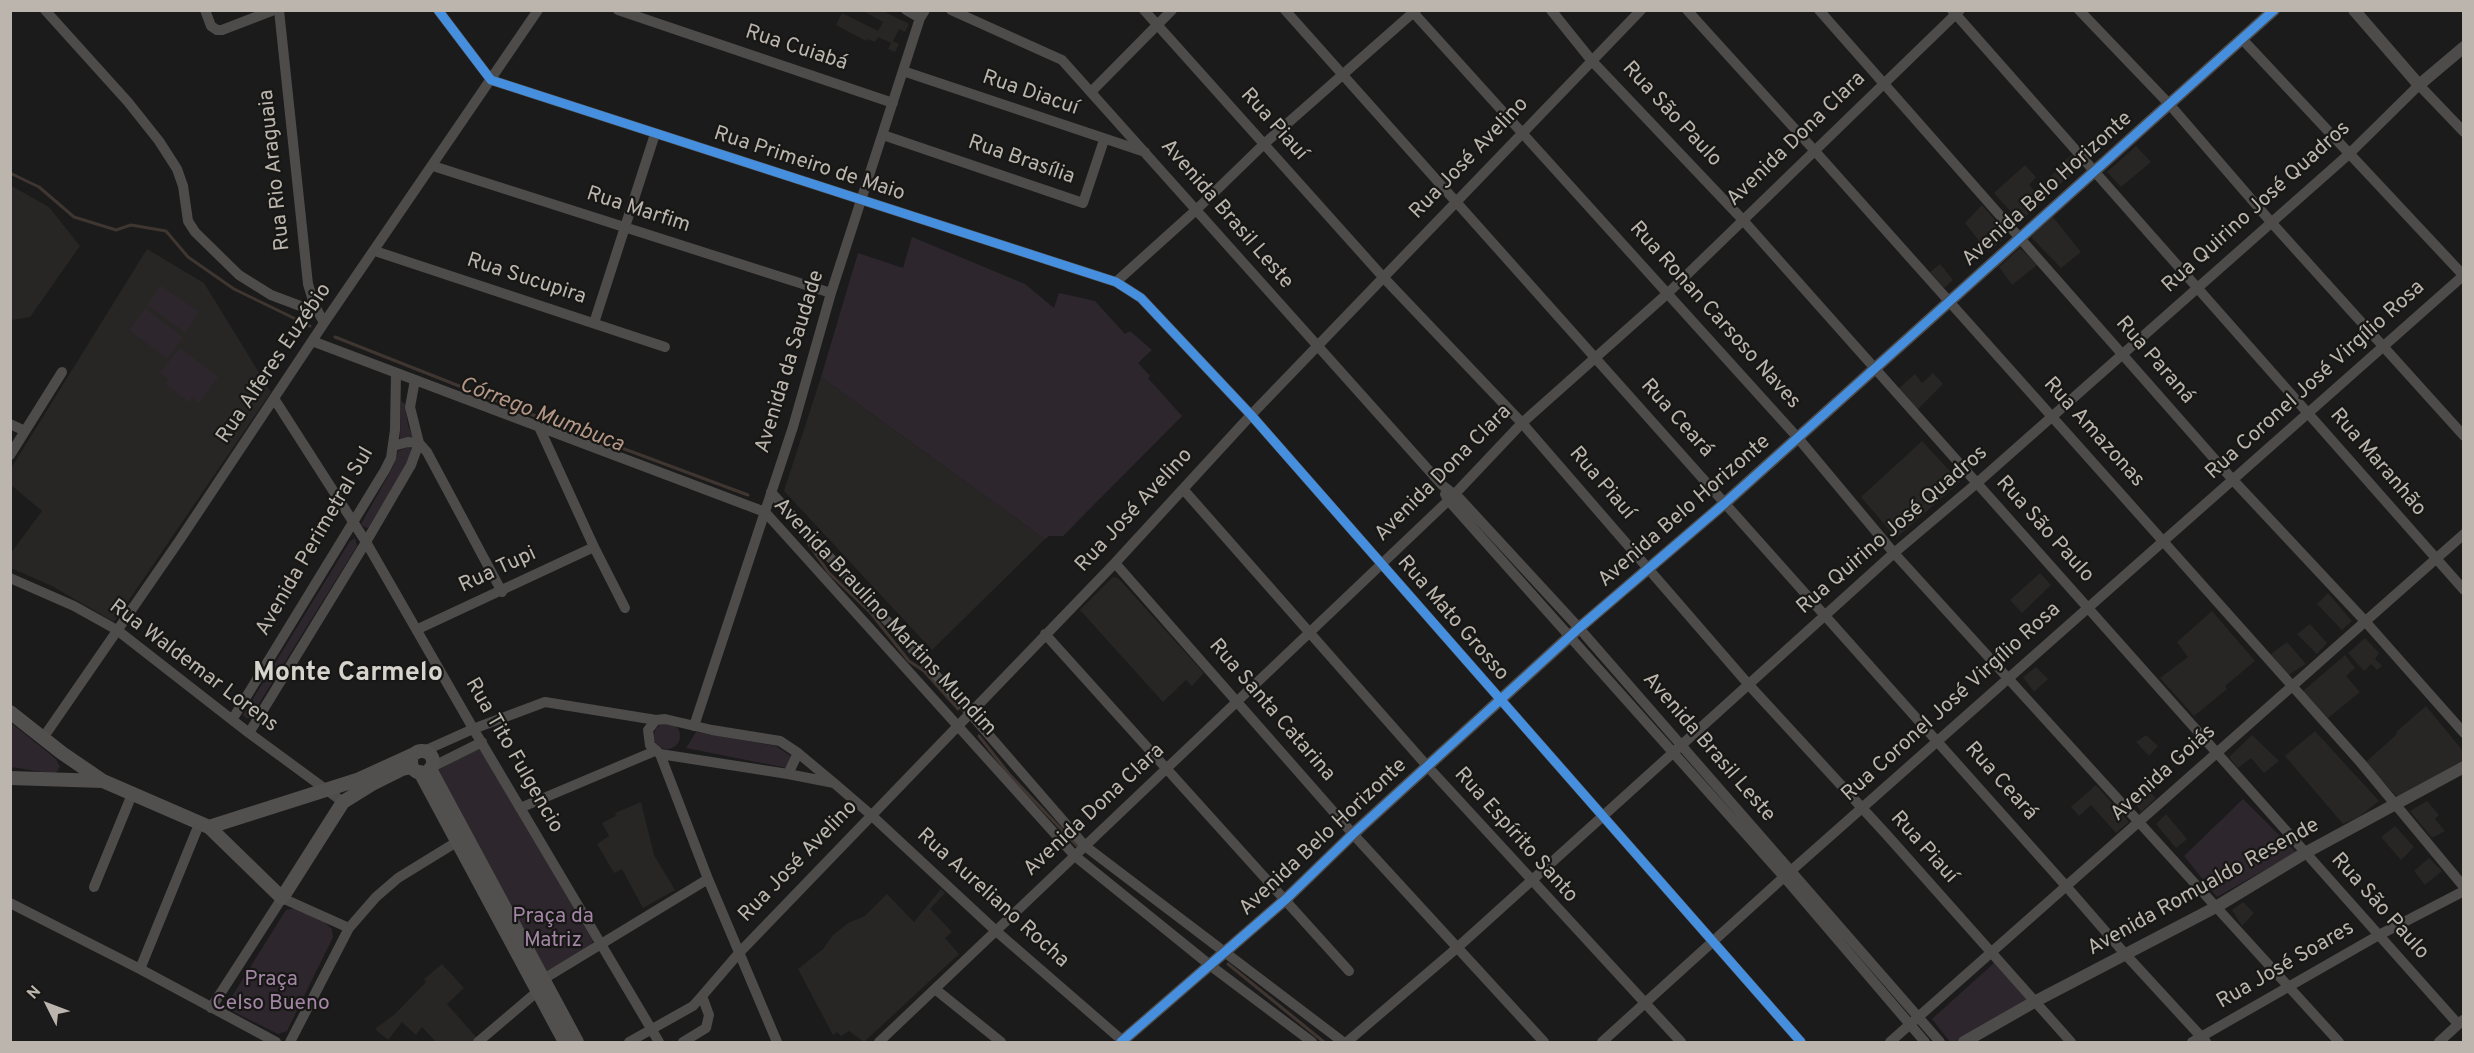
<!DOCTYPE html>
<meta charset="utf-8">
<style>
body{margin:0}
#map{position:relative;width:2474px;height:1053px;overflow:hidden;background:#1b1b1b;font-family:Overpass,sans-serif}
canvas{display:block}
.frame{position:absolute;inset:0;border:12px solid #bbb5ad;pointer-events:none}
.north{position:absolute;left:18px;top:975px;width:60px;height:60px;-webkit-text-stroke:4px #171715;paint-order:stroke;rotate:312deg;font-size:16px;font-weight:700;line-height:24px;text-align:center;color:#bbb5ad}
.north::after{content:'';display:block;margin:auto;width:21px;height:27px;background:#bbb5ad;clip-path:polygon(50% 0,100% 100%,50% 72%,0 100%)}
</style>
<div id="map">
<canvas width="2474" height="1053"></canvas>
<div class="frame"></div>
<div class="north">N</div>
</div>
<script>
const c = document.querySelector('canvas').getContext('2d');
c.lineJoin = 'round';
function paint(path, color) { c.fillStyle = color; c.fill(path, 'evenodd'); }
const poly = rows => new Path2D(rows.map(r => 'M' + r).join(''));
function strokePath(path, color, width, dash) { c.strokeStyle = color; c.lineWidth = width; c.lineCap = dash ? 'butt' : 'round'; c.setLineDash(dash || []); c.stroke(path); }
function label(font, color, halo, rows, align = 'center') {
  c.font = font + ' Overpass,sans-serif'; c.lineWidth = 4.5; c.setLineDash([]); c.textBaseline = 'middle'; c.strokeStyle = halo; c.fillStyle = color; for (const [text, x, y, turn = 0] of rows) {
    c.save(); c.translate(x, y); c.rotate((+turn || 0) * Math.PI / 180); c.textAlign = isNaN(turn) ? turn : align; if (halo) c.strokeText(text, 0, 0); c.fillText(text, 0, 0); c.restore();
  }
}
paint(poly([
 [863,11,883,11,909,24,905,32,899,29,893,41,899,44,895,52,888,49,891,43,878,37,875,42,868,39,866,41,836,25,842,13,878,31,883,22],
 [2136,146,2151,162,2121,187,2107,172],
 [2071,155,2080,166,2068,179,2058,167],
 [2025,165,2036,177,2029,185,2043,200,2020,222,1994,193],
 [2056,171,2065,180,2049,194,2041,185],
 [10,185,49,207,80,246,30,317,11,320],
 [1982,205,2008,235,1988,252,1965,223],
 [2053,217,2081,252,2061,268,2031,237],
 [2020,248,2037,265,2012,285,1999,267],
 [147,249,204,283,271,392,114,622,52,586,11,568,11,553,42,511,11,485,10,470],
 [1940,264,1953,280,1944,288,1930,272],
 [1933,373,1943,384,1917,410,1898,389,1915,374,1922,383],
 [821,377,1045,539,932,650,784,491],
 [1922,441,1960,482,1896,538,1861,497],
 [2040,573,2051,585,2022,613,2010,600],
 [1113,577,1118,578,1204,673,1192,686,1186,680,1163,702,1080,610],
 [2328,593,2352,621,2342,630,2317,604],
 [2212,611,2255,661,2225,686,2227,689,2194,716,2160,678,2188,657,2177,642],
 [2310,624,2327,643,2317,654,2297,634],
 [2365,638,2379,653,2375,659,2382,666,2377,670,2371,664,2364,671,2348,653],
 [2287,642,2306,664,2288,675,2271,654],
 [2345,655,2355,668,2346,676,2360,692,2328,718,2303,691],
 [2036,667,2048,679,2034,692,2023,677],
 [2426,706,2463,751,2463,761,2397,797,2366,762,2397,734,2396,732],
 [2315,731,2379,801,2359,817,2343,824,2285,756],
 [2146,735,2158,746,2149,756,2136,742],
 [2252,735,2279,761,2264,773,2251,758,2238,768,2229,757],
 [2142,784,2156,798,2141,812,2129,795],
 [2096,785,2129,822,2116,833,2091,805,2079,816,2071,807],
 [2427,801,2439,815,2435,819,2445,831,2432,838,2410,811],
 [641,802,654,855,675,890,643,908,622,869,614,873,597,844,609,836,602,823,616,816,615,813],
 [2166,814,2187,839,2176,848,2156,824],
 [2395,826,2414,847,2401,860,2381,837],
 [2429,858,2442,871,2425,885,2414,871],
 [941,889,945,893,930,909,952,932,945,938,959,954,864,1042,849,1031,841,1036,837,1032,833,1035,798,969,823,949,833,935,848,923,865,916,887,894,914,922],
 [2243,902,2254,913,2242,926,2232,910],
 [442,964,464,988,447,1004,477,1038,472,1042,436,1042,422,1027,416,1035,402,1022,388,1040,375,1029,395,1014,426,982,424,979]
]), '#272625');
paint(poly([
 [912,237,1025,284,1054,308,1059,293,1095,301,1125,334,1130,331,1152,350,1138,363,1150,376,1148,378,1182,416,1063,536,1049,536,1045,539,821,377,858,253,903,268],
 [161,286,199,312,185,332,147,305],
 [145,309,183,337,167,358,129,330],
 [180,348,218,377,199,403,193,397,189,402,166,384,169,379,160,373],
 [401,401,405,404,408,425,413,437,400,439],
 [410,446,411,451,407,463,368,528,364,527,361,524,393,467,398,451],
 [355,538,357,546,250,718,246,718,243,715,350,541],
 [10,722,56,759,60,767,55,774,11,767],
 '654 736a13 13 0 1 1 26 0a13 13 0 1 1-26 0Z',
 [696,732,776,746,792,757,787,768,686,748],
 [478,748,483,753,593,941,591,945,545,974,438,770],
 [2243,799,2296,852,2217,897,2184,856],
 [297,908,323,921,332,929,333,937,287,1031,278,1034,232,1011,229,1001,286,910],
 [1994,963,2029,1000,1984,1028,1956,1042,1950,1042,1932,1019]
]), '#2e262d');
strokePath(poly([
 [10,173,39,187,74,217,116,230,131,225,166,231,188,257,234,289,310,326],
 [335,337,525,412,748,495],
 [783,513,788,518],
 [800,532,829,573,870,612,909,661,924,671,958,709],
 [979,736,1009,774,1079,848],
 [1228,964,1324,1042]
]), '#403631', 3);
strokePath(poly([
 [45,10,128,102,159,141,177,169,183,186,188,221,195,232,239,275,271,295,303,307,314,304],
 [205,10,211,26,217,30,222,30,274,10],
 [279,10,308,284,314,304,324,323],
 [438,10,491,80,1116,282,1141,298,1251,415,1801,1042],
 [618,10,893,103],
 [906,10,920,18],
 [951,10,1062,60,1442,485,1460,499,1579,628,1940,1042],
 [1144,10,1383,277,1522,423,1749,685,1886,834,2071,1042],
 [1285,10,2066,886,2126,955,2206,1042],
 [1411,10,1798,438,1894,553,2339,1042],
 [1551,10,1592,61,1742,219,2458,1024],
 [1687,10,1814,150,2361,763,2464,887],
 [1819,10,2233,480,2364,620,2464,733],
 [1952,10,2464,590],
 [2079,10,2170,105,2271,222,2464,436],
 [2243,40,2464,276],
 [903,71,1145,152],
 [1091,92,1172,10],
 [883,135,1083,203,1104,140],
 [433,166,831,293],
 [375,251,665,347],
 [1116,282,1196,210,1264,144,1416,10],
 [594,323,655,134],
 [312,341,765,512,1075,856,1211,966,1312,1042],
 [415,380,410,407,419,443,427,452,502,592],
 [275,400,366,542,474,730,659,1042],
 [10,424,25,431],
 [539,427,594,547,625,608],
 [393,446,408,442,419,443],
 [10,455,62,372],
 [1183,489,1428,767,1681,1042],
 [771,492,969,712,1085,846,1343,1042],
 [1445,494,1448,500,1784,877,1925,1042],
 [1115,563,1353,834,1544,1042],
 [10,578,74,606,117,630,249,733,343,802],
 [418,629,594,547],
 [1045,634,1349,971],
 [232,720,385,470,391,458,395,430,396,373],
 [694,726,793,427,831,293,920,18,925,10],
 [249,733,366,542,411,465,419,443],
 [43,738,179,541,324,323,538,10],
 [424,751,473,729,545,702,656,720],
 [660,754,708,879,777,1042],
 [432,767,482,742],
 [788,774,798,753],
 [834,783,788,774,660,754,650,745,648,730,656,720,665,719,712,730,780,741,798,753,834,783,870,814,996,931,1124,1042],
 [520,808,655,751],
 [94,887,133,792],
 [10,903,140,969,276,1042],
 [140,969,200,822],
 [537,983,708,879],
 [935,989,1001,1042],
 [211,1008,282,898,349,928],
 [290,1042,349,928,376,897,398,878,463,838],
 [478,1042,538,991],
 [629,1042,693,1006,702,996],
 [683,1042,706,1028,709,1015,702,996,739,953,1115,563,1251,415,1641,10],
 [879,1042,1452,497,1522,423,1668,293,1960,10],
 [1347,1042,1458,947,1894,553,1977,483,2349,154,2419,85,2464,132],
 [1602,1042,1784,877,2464,275],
 [1890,1042,2464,534],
 [2192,1042,2379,935,2464,891],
 [2439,1042,2463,1020]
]), '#4d4c4a', 10);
strokePath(poly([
 [2354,10,2419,85,2464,47],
 [1121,1042,1286,899,1353,834,1579,628,1725,503,2274,10],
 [1964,1042,2034,1002,2216,907,2305,853,2464,767]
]), '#4d4c4a', 12);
strokePath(poly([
 [10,712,62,753,103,781,209,827,282,898,343,802,372,784,402,769,412,767],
 '411 762a11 11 0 1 1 22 0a11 11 0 1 1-22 0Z',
 [430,769,577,1042],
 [420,772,565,1042],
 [10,778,103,781],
 [209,827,357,780,414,754]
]), '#52504e', 14);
strokePath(poly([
 [438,10,491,80,1116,282,1141,298,1251,415,1801,1042],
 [1121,1042,1286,899,1353,834,1579,628,1725,503,2274,10]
]), '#468fdf', 9);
label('21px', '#bbb5ad', '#171715', [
 ["Rua Cuiabá",796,49,18],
 ["Rua Diacuí",1030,94,19],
 ["Rua São Paulo",1671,115,47],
 ["Rua Piauí",1273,125,48],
 ["Avenida Dona Clara",1797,140,-44],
 ["Rua José Avelino",1470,159,-46],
 ["Rua Brasília",1021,161,19],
 ["Rua Primeiro de Maio",809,165,18],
 ["Rua Rio Araguaia",276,170,-96],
 ["Avenida Belo Horizonte",2048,190,-42],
 ["Rua Quirino José Quadros",2257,208,-42],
 ["Rua Marfim",638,211,18],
 ["Avenida Brasil Leste",1226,215,49],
 ["Rua Sucupira",526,280,18],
 ["Rua Ronan Carsoso Naves",1714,316,48],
 ["Rua Paraná",2154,361,49],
 ["Avenida da Saudade",791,362,-73],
 ["Rua Alferes Euzébio",275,364,-56],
 ["Rua Coronel José Virgílio Rosa",2316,381,-42],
 ["Rua Ceará",1676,419,48],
 ["Rua Amazonas",2093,433,48],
 ["Rua Maranhão",2377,463,49],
 ["Avenida Dona Clara",1444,474,-45],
 ["Rua Piauí",1601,484,49],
 ["Rua José Avelino",1135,511,-47],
 ["Avenida Belo Horizonte",1685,512,-41],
 ["Rua São Paulo",2044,530,48],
 ["Rua Quirino José Quadros",1893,531,-41],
 ["Avenida Perimetral Sul",316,542,-60],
 ["Rua Tupi",498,571,-25],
 ["Avenida Braulino Martins Mundim",884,618,47],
 ["Rua Mato Grosso",1452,619,49],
 ["Rua Waldemar Lorens",193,667,37],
 ["Rua Coronel José Virgílio Rosa",1952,703,-42],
 ["Rua Santa Catarina",1271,711,49],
 ["Avenida Brasil Leste",1708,748,49],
 ["Rua Tito Fulgencio",513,756,60],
 ["Avenida Goiás",2164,774,-42],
 ["Rua Ceará",2000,782,48],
 ["Avenida Dona Clara",1095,811,-43],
 ["Rua Espírito Santo",1515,836,48],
 ["Avenida Belo Horizonte",1324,838,-43],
 ["Rua Piauí",1923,848,48],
 ["Rua José Avelino",799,862,-46],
 ["Avenida Romualdo Resende",2204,888,-29],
 ["Rua Aureliano Rocha",992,899,42],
 ["Rua São Paulo",2379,907,48],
 ["Rua José Soares",2286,966,-30]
]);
label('21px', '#a385a5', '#171715', [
 ["Praça da",553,918],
 ["Matriz",553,942],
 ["Praça",271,981],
 ["Celso Bueno",271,1005]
]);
label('italic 22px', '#b49686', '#171715', [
 ["Córrego Mumbuca",541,416,21]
]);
label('bold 27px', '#d7d3cd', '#171715', [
 ["Monte Carmelo",348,675]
]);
</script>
